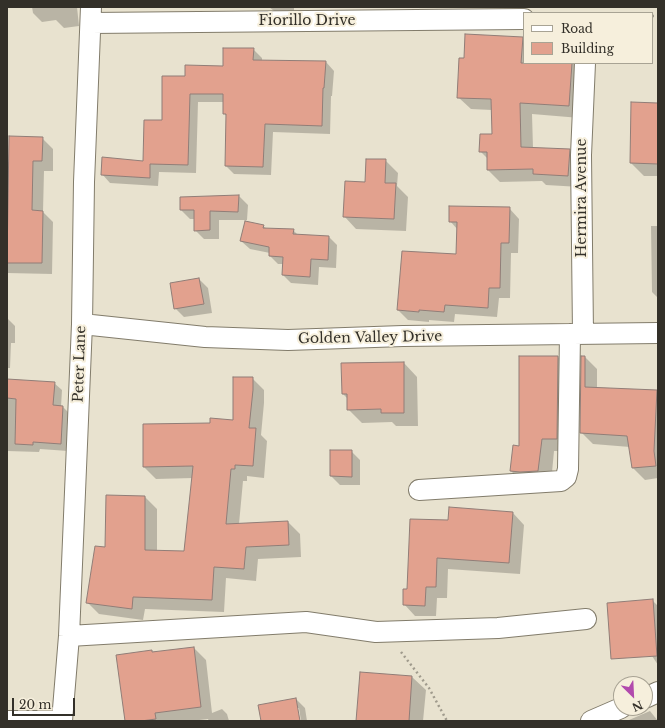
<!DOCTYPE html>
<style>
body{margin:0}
#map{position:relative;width:665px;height:728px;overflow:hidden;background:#e8e2cf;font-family:"Libre Baskerville",serif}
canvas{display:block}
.frame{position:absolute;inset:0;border:8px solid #333029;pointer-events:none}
.legend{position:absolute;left:523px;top:12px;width:130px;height:52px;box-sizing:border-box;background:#f6efdc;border:1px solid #a8a394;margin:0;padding:5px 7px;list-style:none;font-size:12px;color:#333029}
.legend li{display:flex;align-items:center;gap:8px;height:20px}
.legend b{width:20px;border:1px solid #a8a394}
.north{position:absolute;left:613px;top:676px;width:40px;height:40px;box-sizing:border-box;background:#f6efdc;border:1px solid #a8a394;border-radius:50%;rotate:156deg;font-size:11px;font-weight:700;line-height:16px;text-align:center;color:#333029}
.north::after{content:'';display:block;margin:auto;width:14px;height:18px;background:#b24aad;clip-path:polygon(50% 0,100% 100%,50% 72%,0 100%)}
.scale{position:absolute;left:12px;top:698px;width:63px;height:18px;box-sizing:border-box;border:2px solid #333029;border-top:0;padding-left:5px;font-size:12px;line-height:14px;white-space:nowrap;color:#333029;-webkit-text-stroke:3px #f6efdc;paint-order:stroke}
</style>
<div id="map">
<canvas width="665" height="728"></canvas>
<div class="frame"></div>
<ul class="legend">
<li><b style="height:5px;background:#fff"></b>Road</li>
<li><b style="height:11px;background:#e2a18e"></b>Building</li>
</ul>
<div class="north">N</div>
<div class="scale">20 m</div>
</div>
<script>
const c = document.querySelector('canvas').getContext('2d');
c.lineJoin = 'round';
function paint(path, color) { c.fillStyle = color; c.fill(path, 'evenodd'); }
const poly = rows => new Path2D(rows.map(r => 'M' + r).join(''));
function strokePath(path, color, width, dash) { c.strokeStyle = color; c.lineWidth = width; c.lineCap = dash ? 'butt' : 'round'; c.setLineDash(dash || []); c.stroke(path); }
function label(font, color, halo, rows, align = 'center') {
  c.font = font + ' "Libre Baskerville",serif'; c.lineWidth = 4; c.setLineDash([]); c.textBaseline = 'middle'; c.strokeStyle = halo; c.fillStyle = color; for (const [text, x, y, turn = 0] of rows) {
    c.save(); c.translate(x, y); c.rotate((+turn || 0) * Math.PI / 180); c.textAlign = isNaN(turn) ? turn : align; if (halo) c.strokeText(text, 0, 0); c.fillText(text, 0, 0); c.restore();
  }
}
paint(poly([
 [32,7,77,7,79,26,64,28,56,20,42,22,33,13],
 [269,7,294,7,294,12,274,11],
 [466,36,524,38,524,63,590,63,580,118,532,114,533,148,569,150,581,162,580,187,546,185,542,181,500,182,488,170,488,159,480,151,493,135,492,110,471,109,458,97,465,59],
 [253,49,262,58,262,61,326,62,334,71,332,96,331,96,330,134,273,132,271,175,234,174,226,166,227,117,224,113,224,102,198,102,196,173,159,172,158,186,110,183,102,174,144,162,163,121,186,77,224,67],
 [632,103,658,104,658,176,644,176,631,163],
 [42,138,53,149,53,171,44,171,43,212,53,222,52,274,7,273,7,162,10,162],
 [385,160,398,173,397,186,408,197,406,231,356,229,344,216,366,183],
 [239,196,248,205,247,220,219,220,219,239,204,239,195,230,195,219,190,219,181,210],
 [509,208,519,219,518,253,511,253,510,298,499,298,497,317,455,314,454,322,429,320,429,322,408,320,398,310,457,255,458,230,450,221],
 [263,226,267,229,293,230,298,235,329,237,337,245,336,268,319,267,318,285,291,283,283,275,284,264,278,264,270,256,270,253,250,249,241,241],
 [651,226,658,226,658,298,652,292],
 [199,279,208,288,212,313,184,317,175,308],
 [7,318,15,326,15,343,11,343,10,368,7,368],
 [558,357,571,370,569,451,554,451,551,483,524,484,511,471],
 [585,357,597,369,597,388,657,391,658,392,658,478,645,480,633,468,630,447,593,444,581,432],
 [404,363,417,377,418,426,396,426,392,422,362,423,348,409,348,399,343,394],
 [252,378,264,390,264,403,261,435,267,441,264,478,247,476,247,481,243,481,239,524,288,522,300,534,301,557,258,559,256,581,226,578,224,612,145,609,143,620,99,614,87,602,106,548,107,496,145,497,157,509,157,551,185,552,193,478,156,479,144,467,211,424,234,421],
 [7,380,54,383,62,390,61,407,63,407,70,414,68,451,40,449,39,452,7,451],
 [351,451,360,460,360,485,340,485,331,476],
 [513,513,524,525,520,574,448,569,447,598,437,598,436,616,415,616,404,604,408,590,448,521],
 [652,600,658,606,658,665,617,603],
 [194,648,206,660,212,713,222,709,227,714,229,721,209,721,208,719,191,721,126,721,151,651,153,653],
 [361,673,412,677,426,690,423,721,358,721],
 [296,699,305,708,307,721,301,721,299,708,297,708,299,721,262,721],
 [650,711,658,721,629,721,629,720]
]), '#0003');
const building = poly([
 [465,34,523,37,521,63,572,63,569,106,520,103,521,147,570,149,568,176,533,174,533,169,487,170,487,152,479,152,480,134,492,134,491,99,457,98,459,58,464,58,465,34],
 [223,48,254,48,253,60,326,61,324,88,323,88,322,126,265,124,263,167,225,166,226,114,223,114,223,94,190,94,188,165,150,164,150,178,101,175,102,157,143,161,144,120,162,120,162,76,185,76,185,65,223,66,223,48],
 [631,102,658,103,658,164,630,163,631,102],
 [9,136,43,137,42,161,33,161,32,210,43,211,42,263,7,263,9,136],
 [366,159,386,159,385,183,396,183,394,219,343,217,345,181,365,182,366,159],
 [239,195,238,212,210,211,210,230,194,231,194,210,180,210,180,197,239,195],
 [449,206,510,207,509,243,501,243,500,288,489,288,488,308,445,305,444,312,419,310,419,312,397,310,402,251,456,254,457,222,449,222,449,206],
 [245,221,264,225,263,228,294,229,293,234,329,236,328,260,311,259,310,277,282,275,283,257,269,256,269,247,240,241,245,221],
 [199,278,204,304,174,309,170,283,199,278],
 [519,356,558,356,557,439,542,439,538,471,520,472,510,471,513,445,519,446,519,356],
 [581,356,585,356,585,387,657,390,654,451,656,466,632,468,627,436,580,433,581,356],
 [404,362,404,413,381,413,381,409,347,410,347,394,342,394,341,363,404,362],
 [233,377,253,377,253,390,249,428,256,428,253,466,235,465,235,469,231,469,226,524,288,521,289,545,246,547,244,569,214,567,212,600,133,597,132,609,86,603,95,546,105,547,106,495,145,496,145,550,184,551,193,466,143,467,143,424,210,423,210,418,233,420,233,377],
 [7,379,55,382,53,405,63,406,61,444,33,442,33,445,15,444,16,399,7,398,7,379],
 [330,450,352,450,352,477,330,476,330,450],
 [449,507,513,512,509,563,437,558,436,587,426,587,425,606,403,605,403,589,407,589,410,519,448,520,449,507],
 [653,599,657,656,611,659,607,603,653,599],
 [194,647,201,707,155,713,156,719,141,721,125,721,116,655,152,650,152,652,194,647],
 [360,672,412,676,409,721,356,721,360,672],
 [296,698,300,721,261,721,258,705,296,698]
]);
paint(building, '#e2a18e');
strokePath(building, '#907d77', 1);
const street = poly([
 [91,23,524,19],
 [82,324,205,337,288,340,403,336,658,333],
 [583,334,581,155,585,63],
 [419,490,561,481,566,477,568,469,570,334],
 [69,636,306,622,376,632,498,628,586,619],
 [645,698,658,692],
 [8,721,62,721],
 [62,721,69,636,82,324,84,182,91,7],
 [591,721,621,708]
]);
strokePath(street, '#827c6b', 22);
strokePath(poly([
 [652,16,658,16],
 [401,652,429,688,447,721]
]), '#a09b8d', 2.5, [2, 3]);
strokePath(street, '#fff', 20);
label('14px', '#333029', '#f6efdc', [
 ["Fiorillo Drive",307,21],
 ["Hermira Avenue",582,198,-90],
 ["Golden Valley Drive",370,338,-1],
 ["Peter Lane",80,364,-88]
]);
</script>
